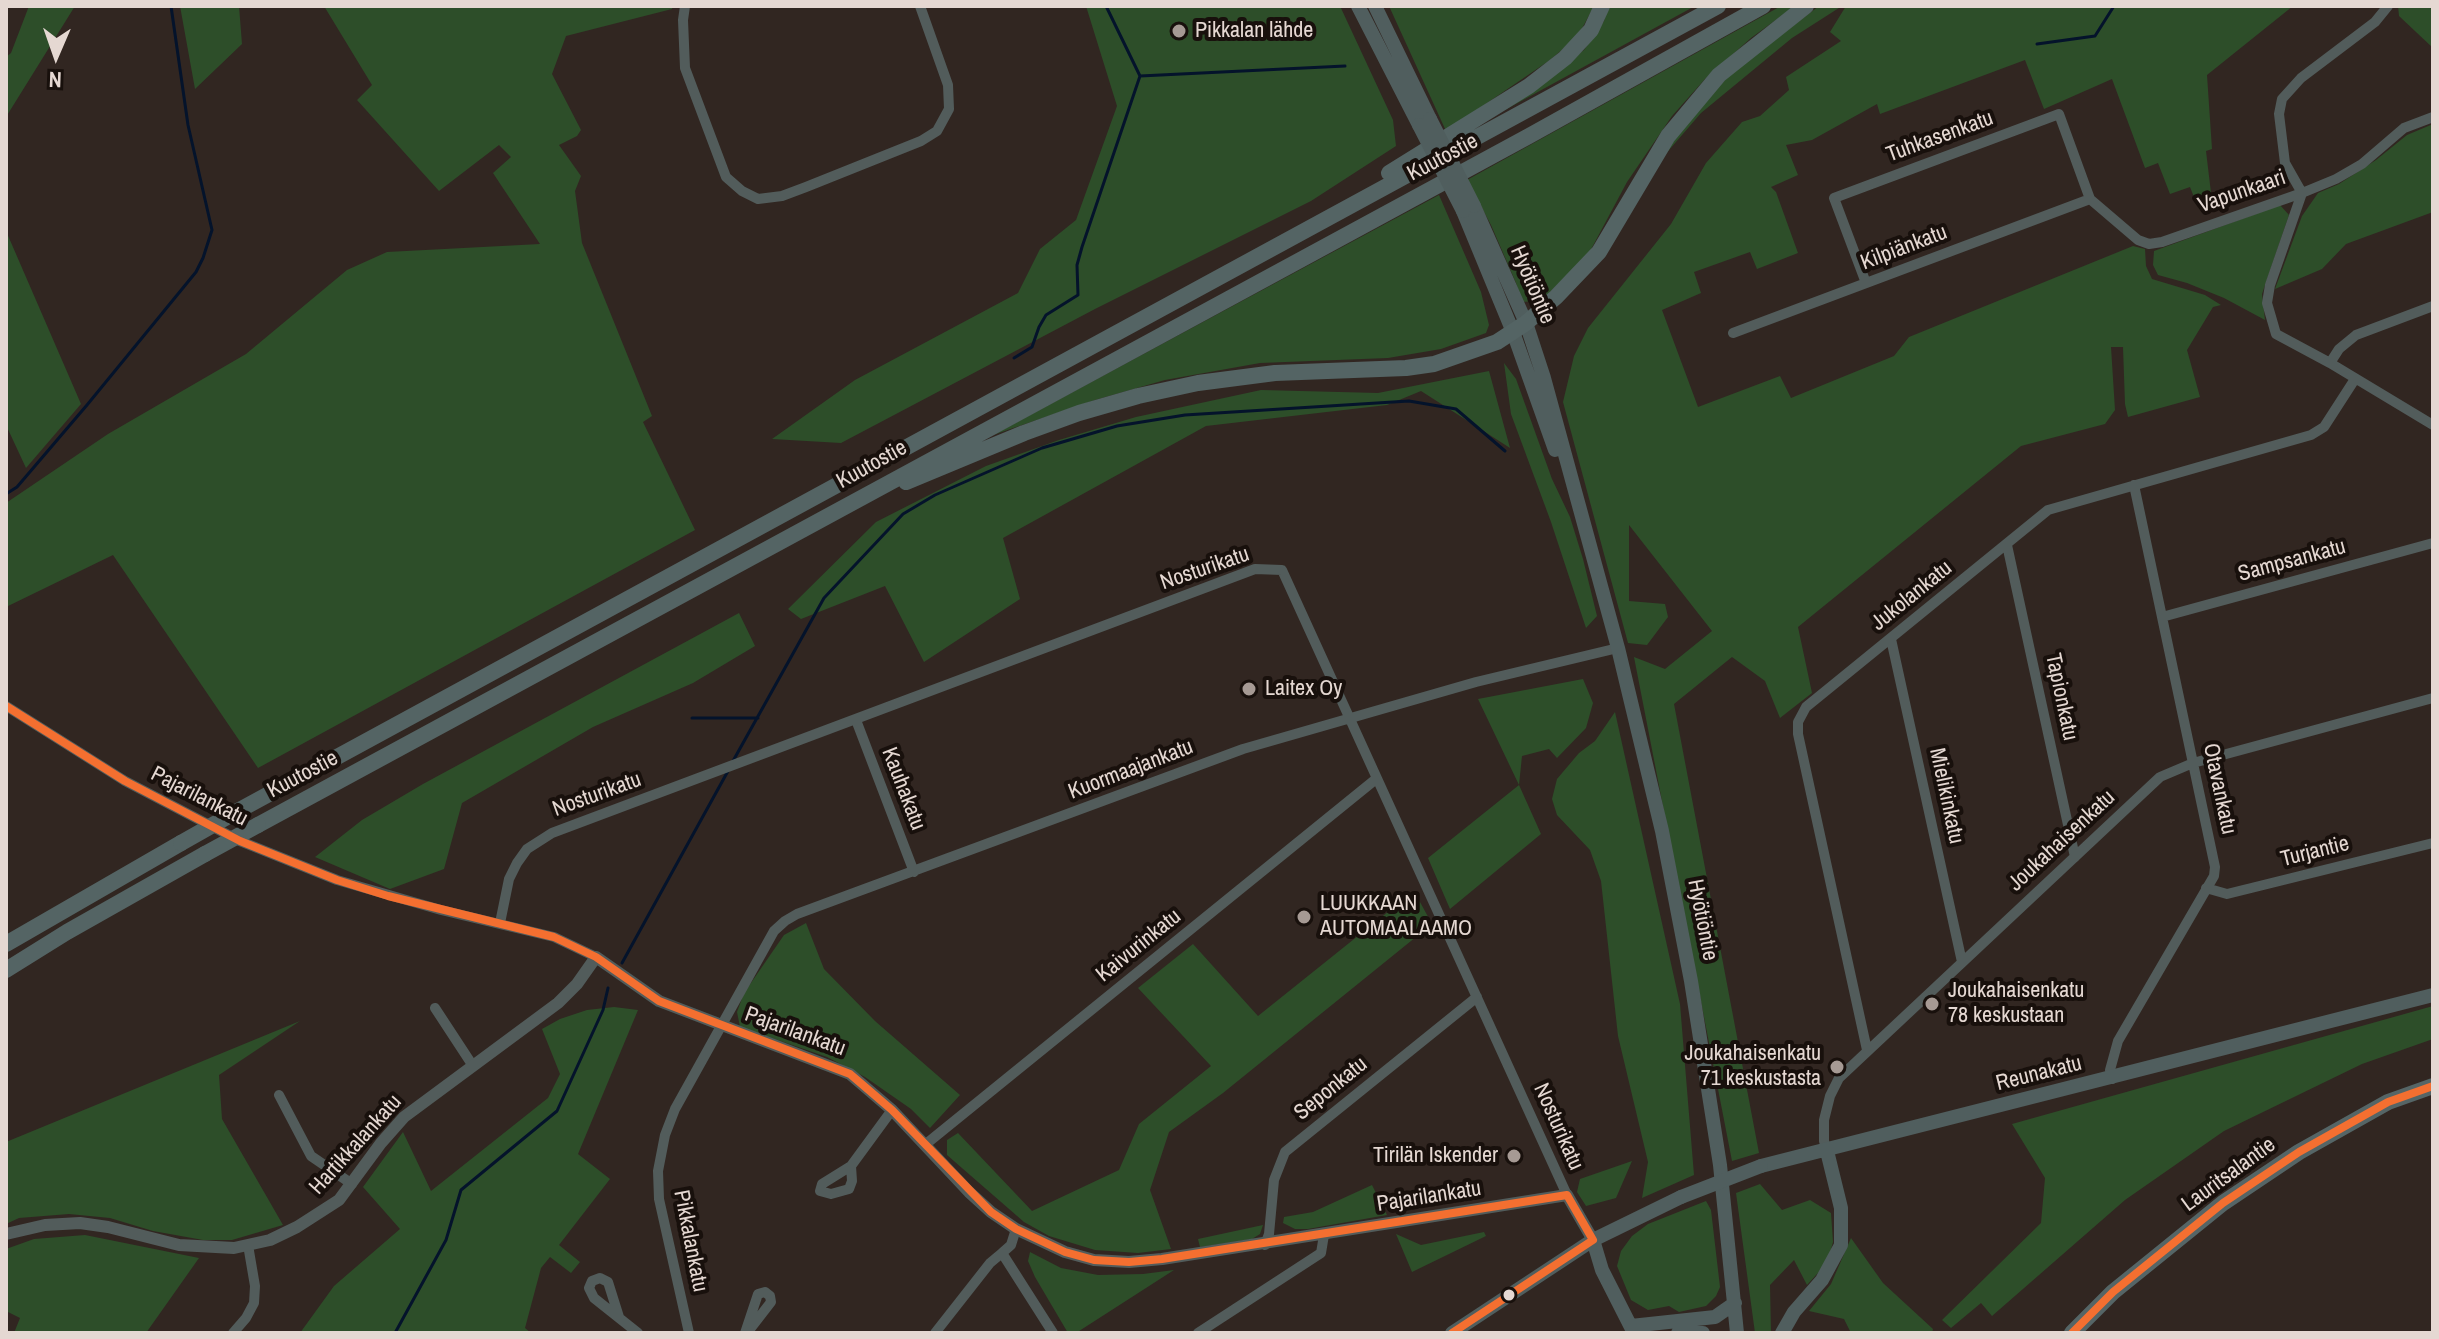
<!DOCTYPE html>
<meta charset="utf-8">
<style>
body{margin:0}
#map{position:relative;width:2439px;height:1339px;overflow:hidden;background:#312621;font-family:"Archivo Narrow",sans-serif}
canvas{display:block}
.frame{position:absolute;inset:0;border:8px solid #e5d8d2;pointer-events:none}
.north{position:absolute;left:16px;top:16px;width:80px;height:80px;-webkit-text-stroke:6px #18100c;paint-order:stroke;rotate:182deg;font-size:22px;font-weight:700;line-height:32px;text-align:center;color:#e5d8d2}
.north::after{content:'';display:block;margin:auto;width:28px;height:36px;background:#e5d8d2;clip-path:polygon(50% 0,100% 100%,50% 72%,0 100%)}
</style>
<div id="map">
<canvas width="2439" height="1339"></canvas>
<div class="frame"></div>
<div class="north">N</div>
</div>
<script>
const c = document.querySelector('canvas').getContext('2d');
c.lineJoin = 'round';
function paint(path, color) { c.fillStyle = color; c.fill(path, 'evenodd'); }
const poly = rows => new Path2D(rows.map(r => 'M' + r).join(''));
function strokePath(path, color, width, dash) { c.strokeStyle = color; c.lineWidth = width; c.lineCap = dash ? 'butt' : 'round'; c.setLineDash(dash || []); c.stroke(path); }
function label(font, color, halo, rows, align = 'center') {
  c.font = font + ' "Archivo Narrow",sans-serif'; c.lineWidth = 8; c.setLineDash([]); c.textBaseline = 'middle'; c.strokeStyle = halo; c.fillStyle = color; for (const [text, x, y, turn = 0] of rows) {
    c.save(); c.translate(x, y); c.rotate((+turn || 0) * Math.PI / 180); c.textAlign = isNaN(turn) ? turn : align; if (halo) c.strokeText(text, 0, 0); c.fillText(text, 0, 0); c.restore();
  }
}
paint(poly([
 [29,6,75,6,6,117,6,57,11,53],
 [180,6,239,6,242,44,195,89],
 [324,6,673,6,672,9,566,36,552,74,581,130,577,136,559,145,581,176,575,191,582,243,652,416,643,422,695,530,258,768,113,555,6,607,6,503,108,434,246,354,347,270,387,252,540,244,493,173,511,157,499,145,439,191,357,100,372,85],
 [1086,6,1340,6,1393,120,1396,146,1311,201,1095,309,841,443,772,439,855,380,1018,293,1040,249,1076,220,1117,106],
 [1389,6,1594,6,1578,36,1550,60,1446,131],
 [1608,6,1695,6,1492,117,1584,50,1604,21],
 [1781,6,1795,6,1751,38,1705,79,1672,116,1627,182,1588,255,1546,296,1535,301,1522,302,1516,283,1491,225,1467,180],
 [1819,6,1842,6,1792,38,1701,113,1657,164,1691,117,1731,73],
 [1846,6,2293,6,2207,75,2212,149,2206,151,2212,201,2197,205,2190,187,2170,194,2158,163,2145,168,2112,79,2044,109,2025,60,1880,114,1877,104,1812,140,1786,145,1798,175,1771,187,1776,192,1798,253,1757,269,1750,252,1694,272,1701,293,1662,310,1698,407,1780,376,1791,398,1894,356,1909,337,2133,246,2145,249,2146,266,2152,279,2205,295,2221,305,2213,307,2187,350,2200,397,2128,417,2125,404,2123,347,2111,347,2115,410,2105,424,2021,446,1798,627,1812,693,1780,718,1765,681,1732,657,1674,704,1759,1153,1732,1161,1634,657,1665,669,1712,631,1629,525,1629,601,1665,604,1668,617,1647,645,1628,643,1563,402,1574,356,1588,328,1671,224,1706,163,1742,122,1760,116,1789,90,1786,77,1841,41,1830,32],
 [2398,6,2433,6,2433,48,2399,16],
 [2433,124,2433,212,2346,244,2322,269,2275,289,2302,216,2318,193,2339,184,2376,160,2407,135],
 [1439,195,1481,292,1489,325,1486,333,1441,349,1388,358,1260,363,1165,380,1095,400,993,435],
 [2280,205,2289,215,2262,294,2265,320,2224,298,2187,283,2158,275,2153,265,2154,251],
 [6,231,81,404,26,468,6,425],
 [1504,363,1516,379,1552,479,1570,517,1583,559,1597,616,1586,628,1551,522,1511,414],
 [1489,371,1510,448,1421,391,1387,405,1206,426,1003,538,1020,599,924,662,885,586,801,619,788,609,876,522,986,466,1059,440,1136,417,1261,390,1378,393],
 [739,613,755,646,693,683,593,727,462,803,444,869,390,889,315,857,362,820,423,784],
 [1583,679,1593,703,1586,728,1557,758,1549,749,1522,756,1519,785,1541,834,1450,909,1428,858,1519,785,1478,699],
 [1615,712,1680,1004,1694,1175,1642,1198,1648,1162,1618,1036,1601,881,1590,850,1557,815,1552,799,1557,779,1579,753,1595,741],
 [1414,891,1432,924,1223,1093,1169,1132,1150,1190,1171,1249,1138,1253,1095,1250,1049,1236,1024,1222,947,1155,947,1140,958,1133,1032,1211,1119,1170,1139,1124,1211,1066,1138,988,1193,944,1258,1016],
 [806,923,824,969,875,1021,960,1095,930,1128,911,1109,865,1077,827,1057,740,1027,737,1012,744,993,784,935],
 [2433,1006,2433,1039,2362,1064,2224,1131,2125,1200,1992,1316,1981,1303,1951,1328,1942,1320,2041,1223,2045,1178,2012,1124],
 [614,1007,638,1010,578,1154,610,1179,559,1245,580,1262,571,1273,550,1257,541,1268,525,1328,531,1333,300,1333,334,1286,400,1229,363,1187,403,1132,431,1191,548,1098,560,1074,542,1029,560,1019,587,1010],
 [300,1021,219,1075,222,1119,283,1225,232,1240,203,1240,153,1231,110,1218,69,1214,19,1218,6,1224,6,1142],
 [1632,1161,1616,1198,1586,1206,1577,1192,1580,1179],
 [1760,1184,1782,1210,1810,1200,1831,1213,1833,1242,1827,1263,1807,1285,1794,1260,1770,1285,1771,1333,1755,1333,1736,1193],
 [1372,1185,1387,1215,1308,1229,1295,1229,1283,1223,1284,1217,1313,1212],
 [1706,1201,1711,1210,1720,1287,1716,1296,1706,1306,1679,1312,1669,1306,1648,1310,1631,1300,1617,1266,1621,1251,1632,1236,1648,1224],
 [1263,1225,1260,1234,1252,1239,1200,1247,1198,1239],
 [1484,1232,1486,1236,1412,1272,1396,1234,1421,1245],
 [85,1235,199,1258,146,1333,14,1333,20,1318,6,1311,6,1249,34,1239],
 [1851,1238,1883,1283,1933,1329,1932,1333,1851,1333,1844,1319,1809,1311,1831,1284],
 [1030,1252,1061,1268,1098,1275,1143,1274,1174,1270,1076,1333,1068,1333,1035,1277,1028,1261]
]), '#2d4e29');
strokePath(poly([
 [2037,44,2095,36,2114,6],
 [1140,76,1345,66],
 [1014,358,1032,347,1039,327,1046,315,1078,295,1077,265,1082,247,1140,76,1106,6],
 [6,494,17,487,87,405,196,272,203,258,212,230,188,125,171,6],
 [692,718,758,718],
 [733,761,824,598,903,514,935,495,1042,448,1117,426,1185,415,1409,401,1456,409,1505,451],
 [622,963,728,771],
 [395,1333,446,1240,461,1190,557,1111,603,1010,608,988]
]), '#04132b', 3);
strokePath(poly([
 [685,6,683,20,685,68,726,177,742,191,758,199,782,196,806,187,921,141,937,131,949,109,948,85,920,6],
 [2433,117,2404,128,2362,164,2336,179,2302,193,2270,285,2267,303,2276,334,2330,363,2433,425],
 [1866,283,1834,198,2059,114,2090,199,2138,240,2149,244,2162,242,2302,193,2285,163,2279,114,2282,99,2301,78,2375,22,2388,6],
 [1733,333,2090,199],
 [2330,363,2339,349,2356,335,2433,306],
 [2007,545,2075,857],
 [2162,617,2433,543],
 [1891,639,1962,962],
 [6,706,125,781,240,841,337,880,441,910,554,937,596,957],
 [856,720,914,872],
 [2206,888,2227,894,2433,843],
 [500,923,509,879,517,863,527,849,552,833,1255,569,1282,570,1567,1195],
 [435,1008,473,1066],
 [1867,1050,1798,734,1798,722,1806,707,2048,510,2311,435,2324,427,2355,379],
 [2112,1079,2110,1070,2118,1041,2214,876,2215,867,2134,485],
 [279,1095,311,1156,352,1184],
 [926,1144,1376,779],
 [1827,1151,1824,1141,1824,1120,1830,1096,1839,1078,2160,777,2193,763,2433,698],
 [851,1166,852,1181,849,1189,831,1194,820,1191,822,1184,851,1166,892,1110],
 [1016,1229,1011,1245,1002,1253,1053,1333],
 [1265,1245,1269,1234,1274,1180,1285,1152,1477,997],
 [619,1317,608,1282,600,1278,592,1281,589,1288,594,1298,638,1333],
 [233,1333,246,1318,254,1303,255,1286,248,1245],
 [689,1333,659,1199,658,1171,665,1135,675,1109,774,931,785,921,797,914,1243,749,1476,682,1618,648],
 [745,1333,758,1294,765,1292,770,1296,771,1302,747,1333],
 [935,1333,990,1263,1002,1253],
 [1198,1333,1321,1253,1324,1235]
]), '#525c5b', 10);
strokePath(poly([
 [6,1234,45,1225,80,1223,108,1227,179,1245,234,1248,270,1240,297,1227,339,1200,381,1143,404,1117,558,1003,577,984,596,957,659,1001,850,1074,892,1110,969,1192,991,1212,1016,1229,1065,1252,1094,1260,1129,1262,1162,1259,1567,1195,1593,1240]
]), '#525c5b', 12);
strokePath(poly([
 [1358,6,1419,125],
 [1375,6,1430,119],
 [1474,206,1526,323,1544,378,1618,648,1662,831,1691,981,1720,1165,1737,1333],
 [1463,211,1513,332,1555,450],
 [1761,1166,2433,995],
 [1593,1240,1602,1270,1634,1333],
 [1631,1326,1715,1317,1735,1303],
 [1452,1333,1593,1240,1681,1197],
 [1678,1333,1703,1333],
 [1782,1333,1794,1312,1822,1280,1841,1245,1841,1208,1827,1151]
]), '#505e5e', 14);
strokePath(poly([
 [2072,1333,2113,1292,2223,1203,2299,1152,2388,1102,2433,1086]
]), '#556566', 16);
strokePath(poly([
 [1389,173,1529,86,1565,58,1591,30,1602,6],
 [906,482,1024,433,1079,413,1138,396,1198,383,1275,373,1406,368,1434,364,1497,342,1526,323,1556,297,1599,252,1668,136,1719,75,1806,6],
 [234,813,1718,6],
 [258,825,1529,136,1763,6],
 [6,944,181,843],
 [6,970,67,932,205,854]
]), '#546464', 16);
strokePath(poly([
 [1430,119,1474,206],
 [1419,125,1463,211],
 [1681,1197,1761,1166]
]), '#505e5e', 14);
strokePath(poly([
 [181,843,234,813],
 [205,854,258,825]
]), '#546464', 16);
strokePath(poly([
 [6,706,125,781,240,841,337,880,388,896,554,937,596,957,659,1001,850,1074,892,1110,991,1212,1016,1229,1065,1252,1094,1260,1129,1262,1162,1259,1567,1195,1593,1240,1452,1333],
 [2072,1333,2113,1292,2223,1203,2299,1152,2388,1102,2433,1086]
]), '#f46f30', 8);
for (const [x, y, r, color] of [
 [1179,31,8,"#a69a94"],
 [1249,689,8,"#a69a94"],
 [1304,917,8,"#a69a94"],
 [1932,1004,8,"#a69a94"],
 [1837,1067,8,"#a69a94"],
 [1514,1156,8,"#a69a94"],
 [1509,1295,7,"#e5d8d2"]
]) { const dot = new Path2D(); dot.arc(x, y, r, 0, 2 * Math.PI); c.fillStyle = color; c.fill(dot); strokePath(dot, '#18100c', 3); }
label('22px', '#e5d8d2', '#18100c', [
 ["Pikkalan lähde",1195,31],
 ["Laitex Oy",1265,689],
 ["LUUKKAAN",1320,904],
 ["AUTOMAALAAMO",1320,929],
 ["Joukahaisenkatu",1948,991],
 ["78 keskustaan",1948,1016],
 ["Joukahaisenkatu",1821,1054,"right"],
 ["71 keskustasta",1821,1079,"right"],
 ["Tirilän Iskender",1498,1156,"right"]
], 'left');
label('22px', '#e5d8d2', '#18100c', [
 ["Tuhkasenkatu",1940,137,-20],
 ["Kuutostie",1443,158,-28],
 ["Vapunkaari",2242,192,-19],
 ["Kilpiänkatu",1904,248,-21],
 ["Hyötiöntie",1532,285,67],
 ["Kuutostie",872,465,-29],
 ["Sampsankatu",2292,561,-15],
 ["Nosturikatu",1205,569,-19],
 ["Jukolankatu",1912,596,-39],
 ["Tapionkatu",2061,697,78],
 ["Kuormaajankatu",1131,770,-21],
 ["Kuutostie",303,775,-28],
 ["Kauhakatu",903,789,69],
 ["Otavankatu",2219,789,78],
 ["Nosturikatu",597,795,-20],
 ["Mielikinkatu",1946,796,78],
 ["Pajarilankatu",199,797,27],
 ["Joukahaisenkatu",2062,841,-43],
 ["Turjantie",2315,852,-14],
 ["Hyötiöntie",1702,920,79],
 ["Kaivurinkatu",1139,946,-39],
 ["Pajarilankatu",795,1032,20],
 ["Reunakatu",2039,1074,-14],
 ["Seponkatu",1331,1089,-39],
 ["Nosturikatu",1558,1127,66],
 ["Hartikkalankatu",356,1145,-48],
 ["Lauritsalantie",2229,1175,-36],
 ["Pajarilankatu",1429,1197,-9],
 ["Pikkalankatu",690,1241,79]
]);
</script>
